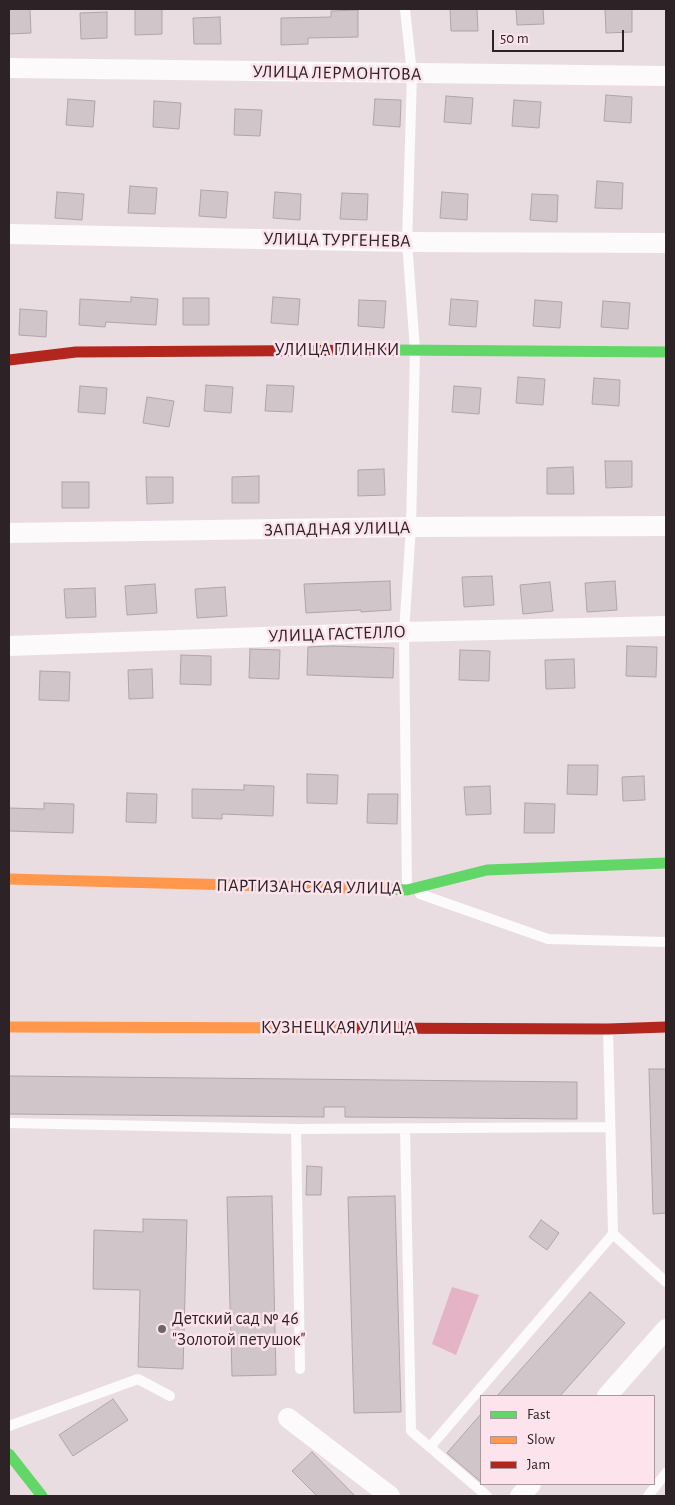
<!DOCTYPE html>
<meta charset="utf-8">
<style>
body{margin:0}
#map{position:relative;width:675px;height:1505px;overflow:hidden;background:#eadde1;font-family:"Alegreya Sans",sans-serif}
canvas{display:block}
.frame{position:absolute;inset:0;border:10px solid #2d2327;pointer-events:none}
.legend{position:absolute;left:480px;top:1395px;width:175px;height:90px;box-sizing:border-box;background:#fde4ec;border:1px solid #aa979d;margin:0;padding:6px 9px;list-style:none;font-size:15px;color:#2d2327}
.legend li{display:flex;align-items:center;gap:10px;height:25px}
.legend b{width:25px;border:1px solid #aa979d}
.scale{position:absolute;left:492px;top:30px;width:132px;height:22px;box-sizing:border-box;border:2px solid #2d2327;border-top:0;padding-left:6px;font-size:15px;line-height:18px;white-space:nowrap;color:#2d2327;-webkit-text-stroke:4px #fde4ec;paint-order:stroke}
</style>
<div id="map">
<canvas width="675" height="1505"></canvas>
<div class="frame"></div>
<ul class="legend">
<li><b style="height:6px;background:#63d668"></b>Fast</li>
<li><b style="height:6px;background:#ff974d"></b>Slow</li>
<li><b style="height:6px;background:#b3261e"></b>Jam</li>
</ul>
<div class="scale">50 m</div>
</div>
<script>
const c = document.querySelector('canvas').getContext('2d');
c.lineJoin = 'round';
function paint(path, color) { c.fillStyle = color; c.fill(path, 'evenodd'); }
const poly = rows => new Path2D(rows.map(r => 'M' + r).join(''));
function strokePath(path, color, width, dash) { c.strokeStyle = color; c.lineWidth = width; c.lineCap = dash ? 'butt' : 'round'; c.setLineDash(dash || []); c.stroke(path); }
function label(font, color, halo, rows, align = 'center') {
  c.font = font + ' "Alegreya Sans",sans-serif'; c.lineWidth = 5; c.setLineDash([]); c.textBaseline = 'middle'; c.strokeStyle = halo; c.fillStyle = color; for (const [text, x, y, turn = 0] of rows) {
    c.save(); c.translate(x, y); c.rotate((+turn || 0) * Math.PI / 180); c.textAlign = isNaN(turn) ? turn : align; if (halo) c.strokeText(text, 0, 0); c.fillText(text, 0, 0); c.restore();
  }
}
paint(poly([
 [452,1287,479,1295,456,1355,432,1344]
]), '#e5b3c6');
const building = poly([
 [9,9,30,9,31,33,9,34,9,9],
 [135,9,162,9,162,34,135,35,135,9],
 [450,9,477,9,478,31,451,31,450,9],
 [516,9,543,9,544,24,517,25,516,9],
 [605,9,632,9,632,32,606,33,605,9],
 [358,10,358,37,308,38,308,44,281,45,281,18,331,17,331,11,358,10],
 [107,12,107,38,81,39,80,13,107,12],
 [220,17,221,44,194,44,193,18,220,17],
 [606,95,632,97,631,123,604,121,606,95],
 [446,96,473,98,471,124,444,122,446,96],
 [68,99,95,101,93,127,66,125,68,99],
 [375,99,401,100,400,127,373,125,375,99],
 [514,100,541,102,539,128,512,126,514,100],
 [154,101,181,103,179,129,153,127,154,101],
 [235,109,262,110,260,136,234,135,235,109],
 [597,181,623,183,622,209,595,208,597,181],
 [130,186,157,188,155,214,128,213,130,186],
 [201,190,228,192,226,218,199,216,201,190],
 [57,192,84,194,82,220,55,218,57,192],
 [275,192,301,194,300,220,273,218,275,192],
 [442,192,468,194,467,220,440,218,442,192],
 [342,193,368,194,367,220,340,219,342,193],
 [532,194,558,195,557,222,530,220,532,194],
 [131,297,158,299,156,325,106,322,105,327,79,325,80,299,131,302,131,297],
 [273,297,300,299,298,325,271,323,273,297],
 [183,298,209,298,209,325,183,325,183,298],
 [451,299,478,301,476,327,449,325,451,299],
 [359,300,386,301,384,328,358,326,359,300],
 [535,300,562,302,560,328,533,326,535,300],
 [603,301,630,303,628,329,601,327,603,301],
 [20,309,47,311,46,337,19,335,20,309],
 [518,377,545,379,543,405,516,403,518,377],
 [594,378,620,380,619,406,592,404,594,378],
 [206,385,233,387,231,413,204,411,206,385],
 [267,385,294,386,292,412,265,411,267,385],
 [80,386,107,388,105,414,78,412,80,386],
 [454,386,481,388,479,414,452,412,454,386],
 [147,397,174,401,169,427,143,423,147,397],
 [605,461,632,461,632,487,606,488,605,461],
 [573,467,574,494,547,494,547,468,573,467],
 [384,469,385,495,358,496,358,470,384,469],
 [259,476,259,503,232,503,232,477,259,476],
 [146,477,173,477,173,503,147,504,146,477],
 [62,482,89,482,89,508,62,508,62,482],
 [492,576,494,605,464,607,462,577,492,576],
 [390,581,391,610,361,612,361,610,306,613,304,584,390,581],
 [615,581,617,610,587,612,585,583,615,581],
 [550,582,553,611,523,614,520,585,550,582],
 [155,584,157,613,127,615,125,586,155,584],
 [225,587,227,616,197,618,195,589,225,587],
 [95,588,96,617,66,618,64,589,95,588],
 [333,646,394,648,393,678,307,675,308,647,333,646],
 [627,646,657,647,656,677,626,676,627,646],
 [250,649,280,650,279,679,249,678,250,649],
 [460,650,490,651,489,681,459,680,460,650],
 [181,655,211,656,211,685,180,684,181,655],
 [574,659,575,688,546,689,545,660,574,659],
 [152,669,153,698,129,699,128,670,152,669],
 [40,671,70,672,69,701,39,700,40,671],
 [568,765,598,765,597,795,567,794,568,765],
 [307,774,338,775,337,804,307,803,307,774],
 [644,776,645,800,623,801,622,777,644,776],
 [244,785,274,786,273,816,222,814,222,819,192,818,192,789,244,790,244,785],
 [490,786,491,814,466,815,464,787,490,786],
 [127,793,157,794,156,823,126,822,127,793],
 [368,794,398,794,397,824,367,823,368,794],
 [44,803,74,804,73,833,9,831,9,808,44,809,44,803],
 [525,803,555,804,554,833,524,833,525,803],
 [649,1069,666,1069,666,1213,653,1214,649,1069],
 [9,1076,577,1082,577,1119,345,1117,345,1107,324,1107,324,1117,9,1114,9,1076],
 [307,1166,322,1167,321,1195,306,1195,307,1166],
 [272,1196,276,1375,232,1376,227,1197,272,1196],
 [395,1196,401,1412,354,1413,348,1197,395,1196],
 [143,1219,187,1220,183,1369,138,1367,140,1290,93,1289,94,1230,143,1232,143,1219],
 [541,1220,559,1233,547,1250,529,1237,541,1220],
 [590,1292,625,1323,560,1396,497,1396,590,1292],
 [113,1399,128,1420,73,1456,59,1435,113,1399],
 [481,1414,481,1482,447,1453,481,1414],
 [312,1452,355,1496,317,1496,292,1471,312,1452]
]);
paint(building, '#d0c6c9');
strokePath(building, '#afa5a8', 1);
strokePath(poly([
 [405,9,412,74,407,242,415,350,411,527,404,632,407,889],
 [420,894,548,939,666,942],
 [608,1029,613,1234,666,1282],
 [9,1123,296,1129,610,1127],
 [296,1129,300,1369],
 [405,1129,411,1431,487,1496],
 [9,1426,138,1379,170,1396],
 [430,1447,613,1234],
 [648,1496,666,1473]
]), '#fcfafa', 10);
strokePath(poly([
 [9,68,666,76],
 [9,234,407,242,666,243],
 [9,533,411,527,666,526],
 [9,646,404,632,666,626],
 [607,1396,666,1329],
 [288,1418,390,1496],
 [520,1496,531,1484]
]), '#fcfafa', 20);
strokePath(poly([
 [394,350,666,352],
 [385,889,407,890,487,870,666,863],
 [9,1454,42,1496]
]), '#63d668', 11);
strokePath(poly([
 [9,879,385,889],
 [9,1027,345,1028]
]), '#ff974d', 11);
strokePath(poly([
 [9,360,76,352,394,350],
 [345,1028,608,1029,666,1027]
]), '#b3261e', 11);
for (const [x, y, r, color] of [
 [162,1329,5,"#6f6468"]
]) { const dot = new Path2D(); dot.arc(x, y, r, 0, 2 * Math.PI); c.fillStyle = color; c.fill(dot); strokePath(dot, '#fde4ec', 2); }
label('18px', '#2d2327', '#fde4ec', [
 ["УЛИЦА ЛЕРМОНТОВА",337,73,1],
 ["УЛИЦА ТУРГЕНЕВА",337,240,1],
 ["УЛИЦА ГЛИНКИ",337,350],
 ["ЗАПАДНАЯ УЛИЦА",337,529,-1],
 ["УЛИЦА ГАСТЕЛЛО",337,634,-2],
 ["ПАРТИЗАНСКАЯ УЛИЦА",309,887,1],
 ["КУЗНЕЦКАЯ УЛИЦА",338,1028]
]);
label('18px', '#2d2327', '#fde4ec', [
 ["Детский сад № 46",172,1319],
 ["\"Золотой петушок\"",172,1340]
], 'left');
</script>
